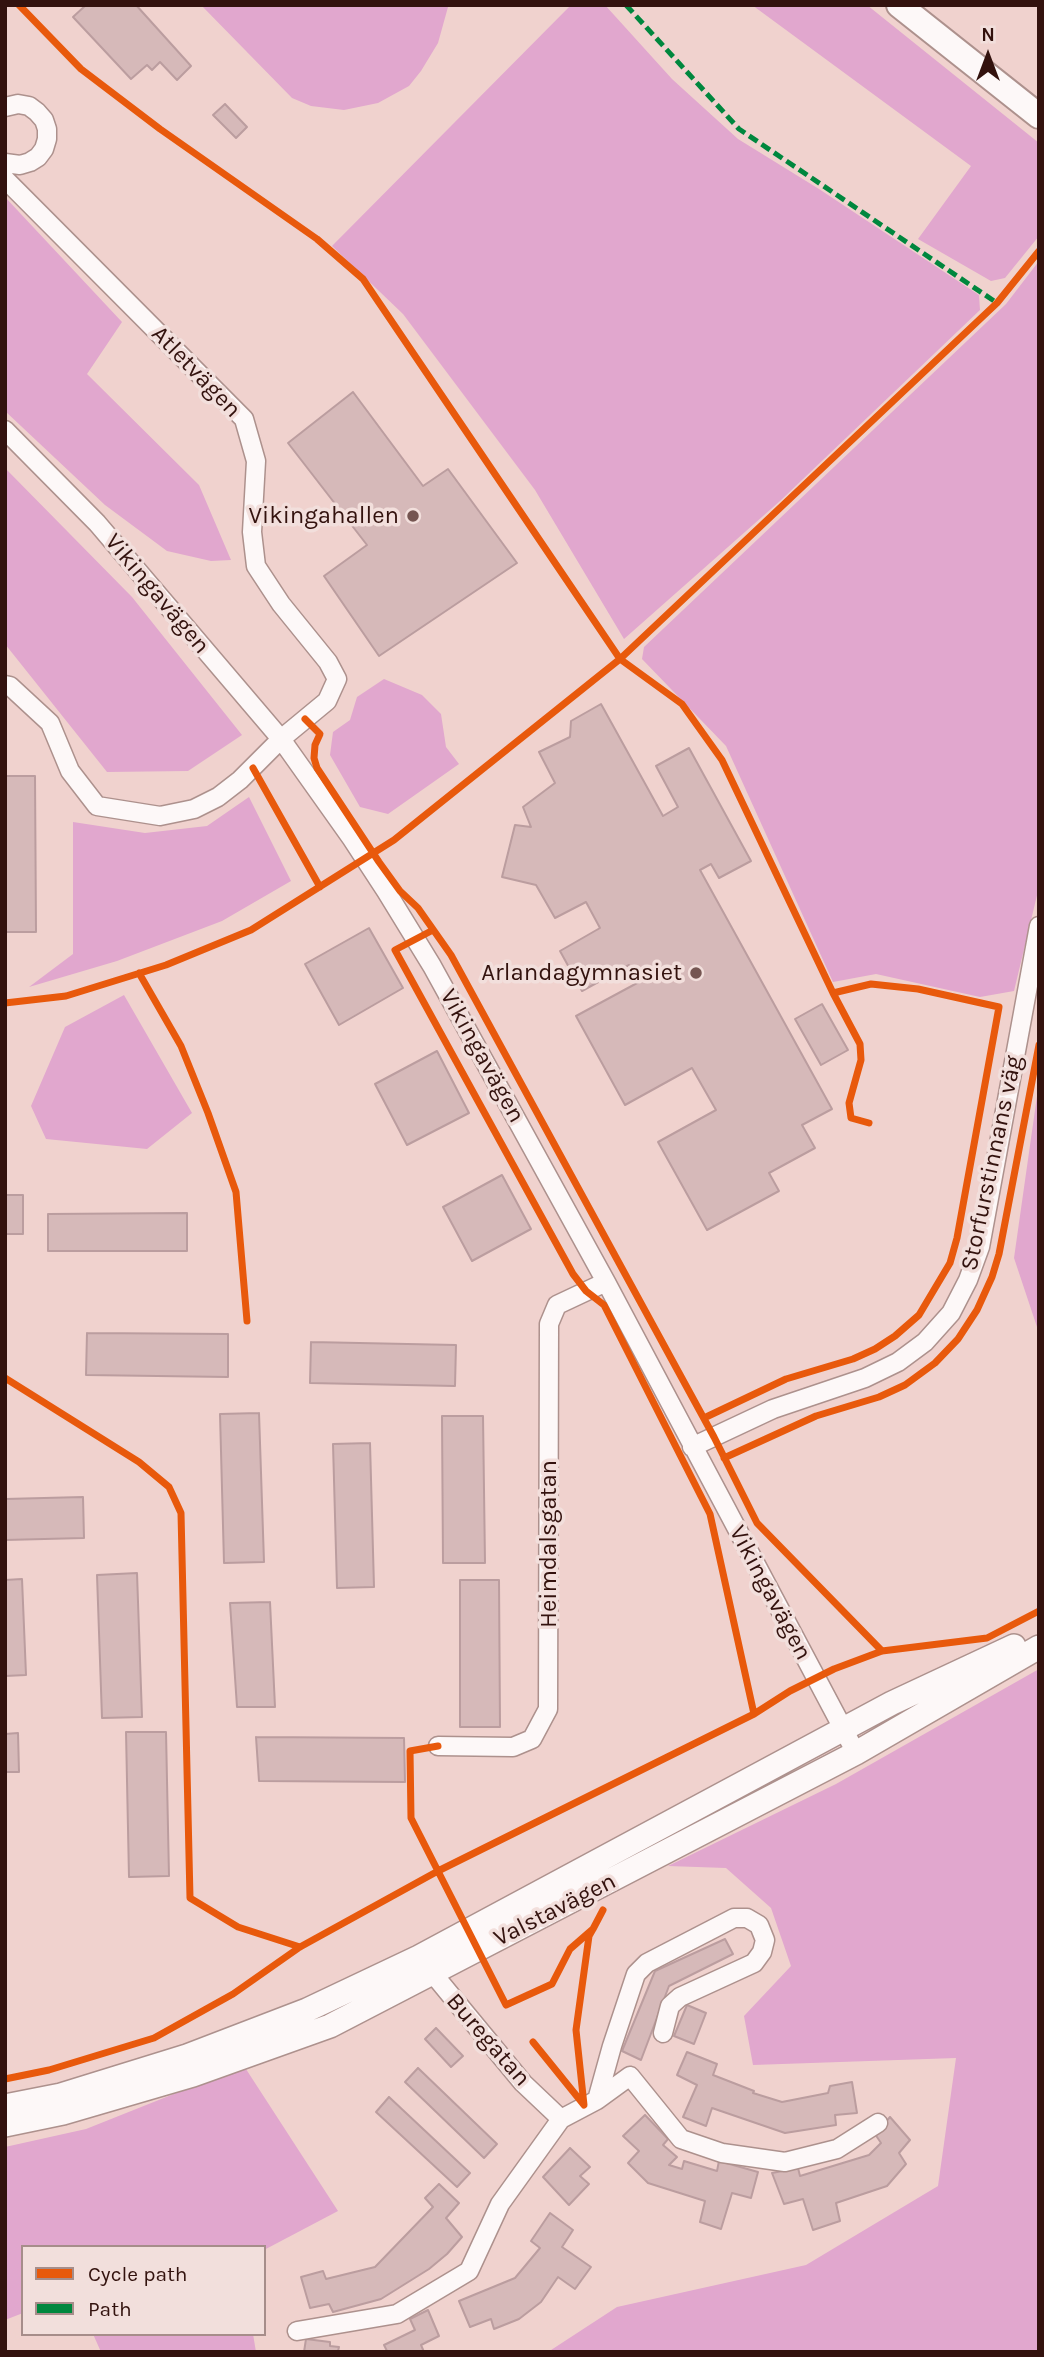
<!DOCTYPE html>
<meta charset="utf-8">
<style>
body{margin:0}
#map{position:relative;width:1044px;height:2357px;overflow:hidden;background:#f0d2ce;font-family:Karla,sans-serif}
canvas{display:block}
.frame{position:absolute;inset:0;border:7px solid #33120e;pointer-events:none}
.legend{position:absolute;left:21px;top:2245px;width:245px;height:91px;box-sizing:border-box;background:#f2dfdc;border:2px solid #a68d8a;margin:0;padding:9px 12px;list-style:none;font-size:21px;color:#33120e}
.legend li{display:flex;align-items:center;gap:14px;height:35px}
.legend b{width:35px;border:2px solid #a68d8a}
.north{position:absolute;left:953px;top:21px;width:70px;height:70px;-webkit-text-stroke:5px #f2dfdc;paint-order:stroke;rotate:0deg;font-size:19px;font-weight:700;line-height:28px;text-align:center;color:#33120e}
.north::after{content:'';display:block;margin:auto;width:24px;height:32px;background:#33120e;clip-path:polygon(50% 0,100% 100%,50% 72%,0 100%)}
</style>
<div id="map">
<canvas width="1044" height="2357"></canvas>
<div class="frame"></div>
<ul class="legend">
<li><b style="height:9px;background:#e8590c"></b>Cycle path</li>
<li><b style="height:9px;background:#00873e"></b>Path</li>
</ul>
<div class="north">N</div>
</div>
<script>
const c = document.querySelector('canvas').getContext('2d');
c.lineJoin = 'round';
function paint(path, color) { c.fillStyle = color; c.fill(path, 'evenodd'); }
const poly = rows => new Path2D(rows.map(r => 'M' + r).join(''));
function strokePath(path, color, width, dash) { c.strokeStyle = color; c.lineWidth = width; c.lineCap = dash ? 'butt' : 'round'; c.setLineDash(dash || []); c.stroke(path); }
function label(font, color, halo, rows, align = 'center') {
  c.font = font + ' Karla,sans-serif'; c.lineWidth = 7; c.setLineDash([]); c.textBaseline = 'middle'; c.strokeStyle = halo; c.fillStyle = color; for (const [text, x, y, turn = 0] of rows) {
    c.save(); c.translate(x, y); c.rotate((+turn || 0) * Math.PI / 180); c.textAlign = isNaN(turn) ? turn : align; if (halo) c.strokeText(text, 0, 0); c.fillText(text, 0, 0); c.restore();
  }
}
paint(poly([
 [201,5,448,5,448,7,438,43,421,71,409,86,378,103,344,110,311,106,292,98],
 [571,5,605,5,672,79,738,139,819,189,979,295,980,310,780,501,624,639,535,490,403,314,332,246],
 [752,5,867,5,1039,143,1039,236,1005,278,991,281,918,239,971,166],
 [5,197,122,322,87,374,199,485,231,560,211,561,167,551,105,505,5,411],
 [1039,261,1039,887,1014,991,980,997,876,974,833,982,726,746,642,659,644,647,1006,304],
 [5,468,132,597,242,735,188,771,107,772,5,644],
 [384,679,422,695,441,714,446,747,459,764,388,814,360,807,330,755,333,732,350,720,357,697],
 [249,797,291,881,222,921,117,961,29,987,73,954,73,822,145,833,207,826],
 [124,995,192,1113,147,1149,46,1139,31,1106,65,1027],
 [1039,1082,1039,1333,1014,1258],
 [1039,1669,1039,2352,548,2352,617,2307,806,2265,938,2186,956,2058,753,2065,744,2016,791,1966,771,1908,726,1868,668,1866,836,1784],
 [244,2066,338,2211,264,2250,264,2247,23,2247,23,2313,5,2320,5,2147,86,2129],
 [93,2334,253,2334,256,2352,101,2352]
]), '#e1a7ce');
const building = poly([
 [86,5,136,5,191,66,177,80,160,62,152,70,147,65,131,79,73,17,86,5],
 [225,104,247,127,236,138,213,115,225,104],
 [353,392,423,486,448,469,517,563,379,656,324,576,367,545,288,443,353,392],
 [601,704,663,816,678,807,656,766,689,748,751,861,719,878,711,864,700,870,832,1109,802,1125,815,1148,769,1173,779,1191,707,1230,658,1142,716,1110,692,1068,625,1105,576,1016,639,982,629,965,582,991,560,951,600,928,586,902,555,918,536,885,502,877,515,825,531,827,523,807,555,783,539,752,570,737,571,721,601,704],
 [5,776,35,776,36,932,5,932,5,776],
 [369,928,403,988,339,1025,305,964,369,928],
 [822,1004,848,1050,821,1065,795,1019,822,1004],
 [437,1051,469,1113,407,1145,375,1084,437,1051],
 [502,1175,531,1229,472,1261,443,1207,502,1175],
 [5,1195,23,1195,23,1234,5,1234,5,1195],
 [187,1213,187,1251,48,1251,48,1214,187,1213],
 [87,1333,228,1334,228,1377,86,1375,87,1333],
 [311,1342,456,1345,455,1386,310,1383,311,1342],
 [259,1413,264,1562,224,1563,220,1414,259,1413],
 [442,1416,483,1416,485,1563,443,1563,442,1416],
 [370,1443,374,1587,337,1588,333,1444,370,1443],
 [83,1497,84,1538,5,1540,5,1499,83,1497],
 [137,1573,142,1717,102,1718,97,1575,137,1573],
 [22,1579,26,1675,5,1676,5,1580,22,1579],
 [460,1580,499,1580,500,1727,460,1727,460,1580],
 [270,1602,275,1707,237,1707,230,1603,270,1602],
 [126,1732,166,1732,169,1876,129,1877,126,1732],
 [18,1733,19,1772,5,1772,5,1734,18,1733],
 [256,1737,404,1738,405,1782,259,1781,256,1737],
 [725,1939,733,1954,669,1986,641,2060,622,2051,655,1971,725,1939],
 [687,2005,706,2013,694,2044,674,2036,687,2005],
 [436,2028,463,2056,451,2067,425,2039,436,2028],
 [687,2052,717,2064,713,2075,754,2091,753,2093,782,2102,828,2093,830,2086,852,2082,857,2113,835,2115,836,2125,785,2133,712,2108,706,2126,683,2117,697,2085,677,2075,687,2052],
 [418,2068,497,2144,484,2158,405,2082,418,2068],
 [389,2097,470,2173,457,2187,376,2112,389,2097],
 [645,2115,668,2139,663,2145,677,2157,669,2165,682,2169,684,2161,717,2171,719,2161,758,2172,751,2198,732,2193,721,2229,700,2222,705,2201,648,2183,628,2163,639,2151,623,2136,645,2115],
 [890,2117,910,2140,899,2153,906,2164,887,2186,836,2203,840,2221,813,2230,803,2199,784,2204,772,2173,798,2168,800,2176,869,2155,881,2143,875,2134,890,2117],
 [570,2148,590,2167,580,2176,589,2184,569,2205,543,2177,570,2148],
 [439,2184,459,2203,446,2218,462,2237,447,2254,429,2269,381,2299,333,2312,329,2304,310,2308,301,2277,323,2271,326,2279,375,2267,433,2207,425,2198,439,2184],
 [550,2213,573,2230,562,2247,591,2267,575,2289,558,2277,541,2302,519,2319,494,2329,491,2319,470,2327,459,2301,515,2278,540,2248,531,2241,550,2213],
 [428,2310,439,2336,421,2345,424,2352,384,2352,387,2351,384,2345,415,2330,410,2319,428,2310],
 [306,2339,330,2342,330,2346,339,2347,338,2351,345,2352,304,2352,306,2339]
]);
paint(building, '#d6b9b9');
strokePath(building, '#bb9d9f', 2);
const minor = poly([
 [5,107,18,104,29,106,37,112,44,120,47,129,47,139,44,149,38,157,30,162,20,165,5,163],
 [5,179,244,419,256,461,252,532,256,566,281,604,328,662,337,679,327,701,281,739,240,780,218,797,194,809,160,816,97,806,70,771,50,723,10,686,5,685],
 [5,430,97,523,281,739,352,839,386,891,432,966,606,1282,856,1753],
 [692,1447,773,1409,865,1378,898,1362,925,1342,951,1313,968,1280,980,1247,1039,926],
 [438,1746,513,1747,532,1739,548,1709,549,1324,557,1305,606,1282],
 [425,1964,523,2083,561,2119],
 [597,2100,612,2046,636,1974,647,1963,734,1918,747,1918,759,1925,765,1940,762,1952,754,1963,680,1997,670,2006,663,2033],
 [297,2331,397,2314,469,2271,500,2204,561,2119,597,2100,630,2076,681,2139,722,2153,785,2162,837,2149,878,2123]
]);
const tertiary = poly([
 [5,2106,61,2095,187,2056,307,2010,419,1957,892,1703,1014,1646],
 [5,2125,63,2113,193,2075,330,2026,856,1753,1039,1647]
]);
const secondary = poly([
 [899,5,1039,116]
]);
strokePath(minor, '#ad918d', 21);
strokePath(tertiary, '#ad918d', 26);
strokePath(secondary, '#ad918d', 28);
strokePath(minor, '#fdf8f8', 18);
strokePath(tertiary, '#fdf8f8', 23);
strokePath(secondary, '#fdf8f8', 24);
strokePath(poly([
 [626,5,739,129,997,303]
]), '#00873e', 5, [10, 5]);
strokePath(poly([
 [19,5,81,69,160,129,317,239,363,279,620,659,682,704,722,760,833,993],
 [305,719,320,734,315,745,314,758,317,768,379,862,400,891,418,908,451,955,714,1437,757,1523,882,1651],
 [253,768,320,887],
 [433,930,395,950,573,1274,586,1291,604,1305,710,1514,754,1714],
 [139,973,181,1046,208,1113,236,1192,247,1321],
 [5,1003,66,996,166,965,251,930,394,840,620,659,997,303,1039,251],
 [5,1378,139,1462,169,1487,181,1513,190,1898,238,1927,300,1947],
 [704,1418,786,1379,853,1359,875,1349,895,1336,919,1315,950,1263,957,1238,999,1007,918,989,871,984,833,993,860,1044,861,1060,849,1103,851,1118,869,1123],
 [724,1458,816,1416,879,1397,905,1385,935,1363,958,1339,977,1310,992,1277,999,1254,1039,1045],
 [438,1746,410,1751,411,1818,506,2005,552,1984,570,1949,593,1929,603,1910],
 [533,2042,584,2105,576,2030,589,1936,593,1929],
 [5,2079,49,2070,154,2038,233,1994,300,1947,438,1871,754,1714,790,1691,834,1669,882,1651,987,1638,1039,1611]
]), '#e8590c', 7);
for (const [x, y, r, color] of [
 [413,516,7,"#755551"],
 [696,973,7,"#755551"]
]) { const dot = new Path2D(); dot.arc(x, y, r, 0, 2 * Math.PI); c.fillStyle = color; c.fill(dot); strokePath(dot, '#f2dfdc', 2.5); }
label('24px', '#33120e', '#f2dfdc', [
 ["Atletvägen",196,372,46],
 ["Vikingavägen",157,594,50],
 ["Vikingavägen",482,1056,61],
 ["Storfurstinnans väg",992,1163,-78],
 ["Heimdalsgatan",549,1544,-90],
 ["Vikingavägen",770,1593,62],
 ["Valstavägen",555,1910,-27],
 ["Buregatan",488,2040,49]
]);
label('24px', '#33120e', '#f2dfdc', [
 ["Vikingahallen",399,516],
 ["Arlandagymnasiet",682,973]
], 'right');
</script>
